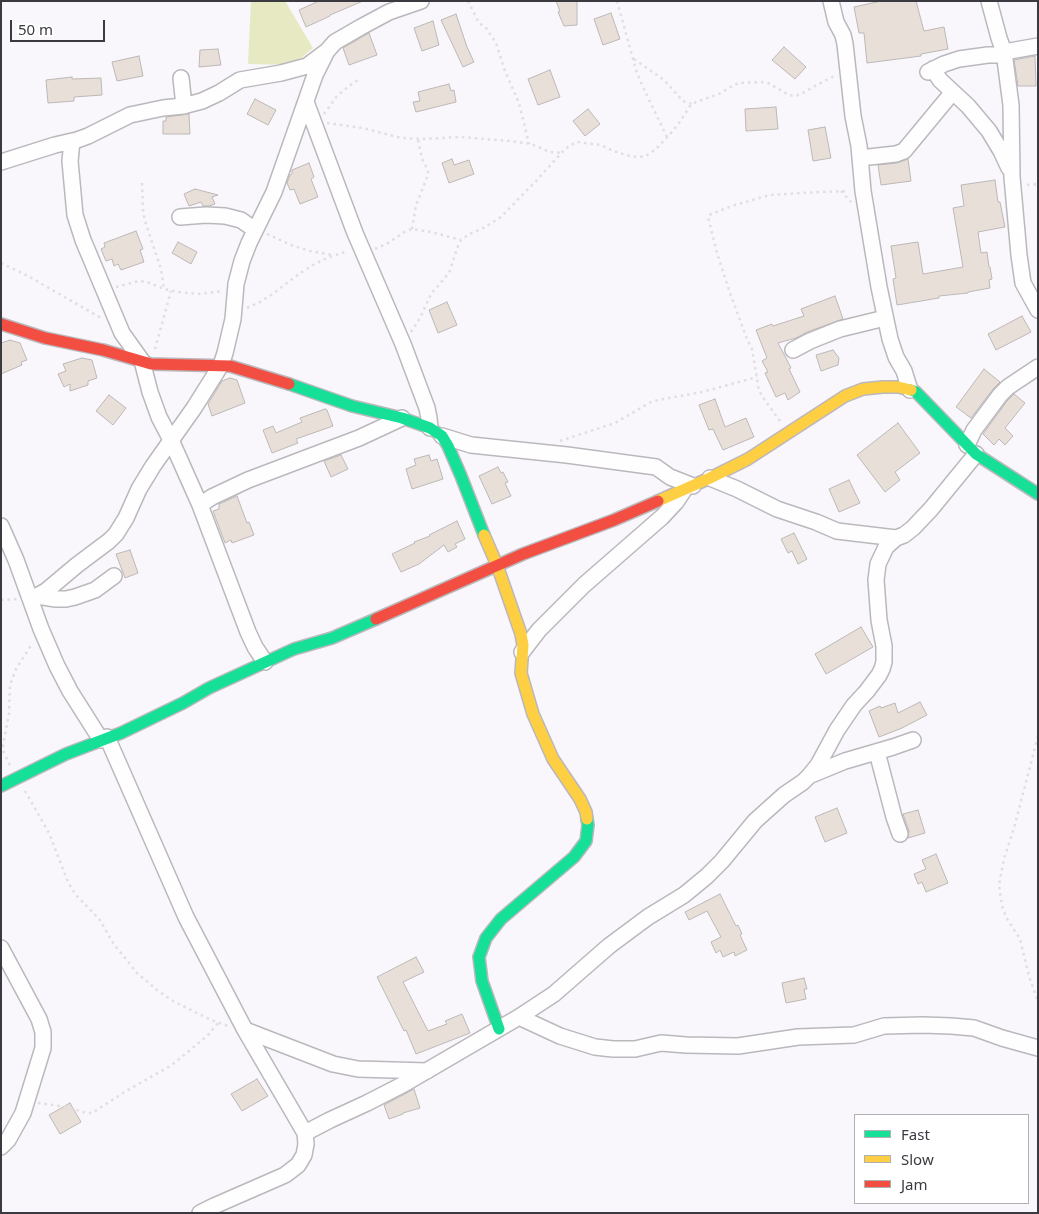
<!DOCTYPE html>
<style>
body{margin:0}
#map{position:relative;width:1039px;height:1214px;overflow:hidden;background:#f9f7fb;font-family:"Noto Sans",sans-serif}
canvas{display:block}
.frame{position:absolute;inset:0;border:2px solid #3c3a41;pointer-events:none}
.legend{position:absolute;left:854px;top:1114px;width:175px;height:90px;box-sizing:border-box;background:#fff;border:1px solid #b1b0b3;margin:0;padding:6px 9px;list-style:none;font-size:15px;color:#3c3a41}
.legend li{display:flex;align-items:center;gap:10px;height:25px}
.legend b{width:25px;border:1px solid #b1b0b3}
.scale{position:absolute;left:10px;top:20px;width:95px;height:22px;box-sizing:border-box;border:2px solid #3c3a41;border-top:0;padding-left:6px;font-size:15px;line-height:18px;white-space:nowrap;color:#3c3a41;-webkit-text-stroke:4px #fff;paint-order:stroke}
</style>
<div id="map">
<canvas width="1039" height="1214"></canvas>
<div class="frame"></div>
<ul class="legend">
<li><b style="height:6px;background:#16e098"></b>Fast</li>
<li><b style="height:6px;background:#ffcf43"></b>Slow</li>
<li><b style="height:6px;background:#f24e42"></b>Jam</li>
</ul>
<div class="scale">50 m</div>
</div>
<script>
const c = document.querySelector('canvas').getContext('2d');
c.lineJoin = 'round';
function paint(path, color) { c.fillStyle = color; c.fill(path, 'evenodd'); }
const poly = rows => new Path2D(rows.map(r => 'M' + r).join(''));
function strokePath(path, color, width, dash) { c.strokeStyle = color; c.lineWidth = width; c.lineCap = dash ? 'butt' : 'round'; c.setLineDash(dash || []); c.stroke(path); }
paint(poly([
 [251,1,285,1,313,48,293,65,248,64]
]), '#e6e9c2');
const building = poly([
 [319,1,363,1,330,15,330,16,306,27,299,10,319,1],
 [556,1,577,1,577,25,564,26,558,12,560,11,556,1],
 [881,1,916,1,924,31,944,27,948,49,921,54,921,56,867,63,864,33,859,33,854,7,881,1],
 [611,13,620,39,603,45,594,19,611,13],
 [456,14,467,47,474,62,463,67,441,20,456,14],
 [433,21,439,45,422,51,414,28,433,21],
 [369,33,377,55,349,65,343,48,369,33],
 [784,47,806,67,795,79,772,60,784,47],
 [218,49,221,65,199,67,200,50,218,49],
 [139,56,143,76,117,81,112,62,139,56],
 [1035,56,1036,86,1018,86,1014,60,1035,56],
 [550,70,560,97,538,105,528,79,550,70],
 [72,77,72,79,101,78,102,95,74,97,74,101,48,103,46,80,72,77],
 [449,84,451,91,454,90,456,102,416,112,413,102,420,101,418,92,449,84],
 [255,99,276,110,268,125,247,114,255,99],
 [776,107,778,129,746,131,745,109,776,107],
 [588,109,600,124,585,136,573,121,588,109],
 [189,114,190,134,163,134,163,121,166,121,166,117,189,114],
 [825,127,831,158,813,161,808,130,825,127],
 [452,159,454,165,469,160,474,174,449,183,442,163,452,159],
 [908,159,911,181,881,185,878,165,897,163,908,159],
 [309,163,314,177,311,179,318,197,300,204,294,189,290,190,287,183,290,175,292,174,292,170,309,163],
 [995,180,998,202,1000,202,1005,227,978,232,981,253,987,252,989,267,990,267,992,279,989,280,990,288,968,292,968,293,939,296,939,298,897,305,893,279,896,278,891,246,918,242,923,274,963,267,953,208,964,206,961,185,995,180],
 [195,189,218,195,212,197,215,204,209,206,203,206,201,202,189,206,184,194,195,189],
 [136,231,143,249,140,250,144,262,121,270,118,264,114,266,112,259,106,261,101,249,105,247,104,243,136,231],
 [178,242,197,252,191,264,172,253,178,242],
 [835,296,843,319,807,332,796,338,778,343,787,360,791,368,789,369,800,392,788,400,785,393,776,397,765,373,768,372,762,361,767,358,756,330,772,324,773,326,804,316,801,309,835,296],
 [447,302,457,325,438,333,429,310,447,302],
 [1022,316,1031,332,996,350,988,334,1022,316],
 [10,340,20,343,27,360,21,362,22,365,1,374,1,343,10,340],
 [833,350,839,358,838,365,821,371,816,355,833,350],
 [82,358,92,360,97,378,88,381,88,385,70,391,70,384,64,387,58,374,66,371,63,364,82,358],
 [984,369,1000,382,993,389,971,418,956,407,984,369],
 [230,378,237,380,245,403,212,416,208,404,222,381,230,378],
 [1014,394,1025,403,1005,428,1013,436,1005,445,999,439,994,445,983,434,1007,401,1014,394],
 [109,395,126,408,113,425,96,411,109,395],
 [715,399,725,427,746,418,754,437,723,450,713,429,709,430,699,405,715,399],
 [325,409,327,410,333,426,296,439,298,443,272,453,263,430,273,426,276,433,302,422,300,418,325,409],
 [898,423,920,453,895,472,900,480,885,492,857,455,898,423],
 [341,455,348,469,331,477,324,461,341,455],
 [429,455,431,461,437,459,443,479,412,489,406,469,416,465,414,459,429,455],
 [498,467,501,473,503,472,508,482,505,483,511,496,492,504,479,476,498,467],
 [849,480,860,503,839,512,829,489,849,480],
 [237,496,247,523,249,522,254,535,232,543,231,540,225,543,213,511,219,509,219,504,237,496],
 [457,521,465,539,455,544,457,547,448,552,444,545,419,564,401,572,392,554,415,543,414,542,430,536,429,535,457,521],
 [794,533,807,559,798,564,792,551,788,553,781,539,794,533],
 [130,550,138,573,125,578,116,554,130,550],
 [861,627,873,647,826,674,815,654,861,627],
 [920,702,927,715,902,728,879,737,869,711,880,706,881,708,895,703,898,713,920,702],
 [837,808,847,833,825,842,815,817,837,808],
 [918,810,925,833,908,838,909,831,903,814,918,810],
 [936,854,948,883,926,892,922,882,918,884,914,874,926,869,922,860,936,854],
 [720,894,736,926,738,925,742,934,740,935,747,950,735,956,734,952,723,957,720,950,716,953,711,942,721,937,707,911,689,920,685,912,720,894],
 [416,957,424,972,403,982,428,1031,447,1024,445,1021,462,1014,470,1033,416,1054,406,1030,404,1031,377,977,416,957],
 [804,978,807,989,804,989,806,999,786,1003,782,983,804,978],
 [257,1079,268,1096,242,1111,231,1094,257,1079],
 [414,1089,420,1108,403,1113,403,1114,389,1119,384,1105,414,1089],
 [70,1103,81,1122,60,1134,49,1115,70,1103]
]);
paint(building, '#e9dfd9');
strokePath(building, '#bcb8b7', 1);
const street = poly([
 [831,1,836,22,843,35,845,44,853,116,859,146,863,191,879,287,890,339,896,357,904,371,910,390],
 [989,1,999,38,1004,52,1011,105,1012,177,1019,255,1023,283,1038,310],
 [1004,52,1038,46],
 [933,69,940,80,968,106,989,131,1001,151,1009,168],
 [928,72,944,64,959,59,988,55,1004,55],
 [181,78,184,106],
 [306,102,355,233,403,344,427,408,429,418,430,428],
 [72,141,70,161,75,215,83,240,122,333,142,361,150,392,159,417,171,440,200,505,248,632,255,647,265,662],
 [860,158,896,154,904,151,952,93],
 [1,162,55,145,77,140,88,136,130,115,163,108,183,106,202,101,219,93,240,80,281,73,307,66,327,51,335,42,361,27,389,12,421,1],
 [180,217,206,215,225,216,241,220,255,230],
 [793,350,810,341,840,329,885,318],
 [442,436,471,445,567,455,656,467,670,477,693,486],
 [967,445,974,430,1000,395,1008,387,1038,367],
 [710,478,737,489,777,509,816,522,837,531,896,538,904,535,913,528,931,509,976,454],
 [200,505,212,497,248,480,359,438,402,418],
 [1,526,16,560,41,629,57,666,70,691,101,740],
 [37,596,56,599,66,599,75,597,95,590,114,576],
 [31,599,46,591,77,565,109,541,116,534,126,518,139,489,153,466,194,408,221,365,225,353,233,319,236,284,242,261,249,243,274,192,315,75,327,51],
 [522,652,539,630,584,585,662,517,676,502,684,490],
 [107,737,186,917,245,1030,305,1133,306,1144,304,1155,298,1165,285,1175,214,1206,200,1213],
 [877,752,894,817,900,834],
 [811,775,845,761,893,747,913,740],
 [1,948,39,1019,43,1032,43,1048,23,1113,8,1140,1,1147],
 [519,1017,560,1036,595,1047,613,1049,635,1049,661,1043,686,1045,738,1046,798,1037,854,1035,884,1026,923,1025,951,1026,974,1028,1002,1038,1038,1048],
 [245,1030,333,1064,358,1069,427,1071],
 [305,1133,330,1120,367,1103,404,1084,519,1017,554,994,609,946,648,917,684,895,707,876,722,861,755,821,784,795,803,782,810,775,818,765,837,730,854,705,867,691,879,675,882,669,884,662,884,646,879,620,876,580,878,564,886,547,896,538]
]);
const fast = poly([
 [289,384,352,406,402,418,430,428,442,436,448,446,461,476,484,535],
 [911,390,916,392,976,454,1038,494],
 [1,786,66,754,121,733,183,703,209,688,294,649,332,638,376,619],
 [499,1029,482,981,479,957,486,938,501,919,574,857,586,841,588,825,587,819]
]);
const slow = poly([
 [658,501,710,478,748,459,845,396,863,389,883,387,898,387,911,390],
 [484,535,497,565,521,634,523,645,521,673,533,714,553,759,580,799,586,812,587,819]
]);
const jam = poly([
 [1,324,45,338,103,350,151,364,230,366,289,384],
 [376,619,523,554,614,520,658,501]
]);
strokePath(street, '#bab8bd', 18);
strokePath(fast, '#bab8bd', 14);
strokePath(slow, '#bab8bd', 14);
strokePath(jam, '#bab8bd', 14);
strokePath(poly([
 [468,1,479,23,486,28,496,43,505,71,519,103,529,144],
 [617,1,636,70,642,85,667,137],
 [634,59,664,80,683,101,692,104],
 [324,114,337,96,349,86,358,80],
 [327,123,363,128,401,138,421,139,461,137,510,141,531,144,550,152,562,153],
 [142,183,143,210,145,221,161,269,164,289],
 [1027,185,1038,184],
 [841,191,851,202],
 [412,229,416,205,428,175,428,170,422,159,418,139],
 [267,234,291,245,310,251,333,255],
 [375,249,388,243,406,231,412,229,431,232,461,240],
 [1,263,28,276,101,318],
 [116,287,139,281,147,282,164,289,179,292,198,294,223,291],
 [247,308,260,302,271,295,299,274,313,265,327,258,348,251],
 [411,332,420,318,431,294,449,273,458,246,461,240,468,235,485,227,501,217,536,181,564,150,571,145,577,142,601,145,613,151,630,156,639,157,646,156,656,149,671,133,679,123,690,106,696,102,719,94,734,85,739,83,761,82,768,83,789,95,795,96,801,94,813,87,830,78,835,76],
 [155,349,171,291],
 [780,421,764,399,759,391,752,349,747,339,730,293,717,253,708,217,711,214,735,205,770,195,819,192,849,191],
 [560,441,615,423,651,402,658,400,702,392,757,377],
 [1,600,17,599],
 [1038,736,1014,828,1004,859,999,885,1002,906,1006,917,1020,939,1029,976,1038,1002],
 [10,765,4,753,3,745,9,714,10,685,16,669,32,644],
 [25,791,49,833,68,882,75,894,100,920,113,943,137,973,157,990,173,1001,211,1020,228,1026],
 [38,1103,67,1107,86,1113,92,1113,126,1091,172,1065,207,1036,218,1023]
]), '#dfdee0', 2.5, [2.5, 4]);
strokePath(street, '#fefefe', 15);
strokePath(fast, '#16e098', 11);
strokePath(slow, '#ffcf43', 11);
strokePath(jam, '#f24e42', 11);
</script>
